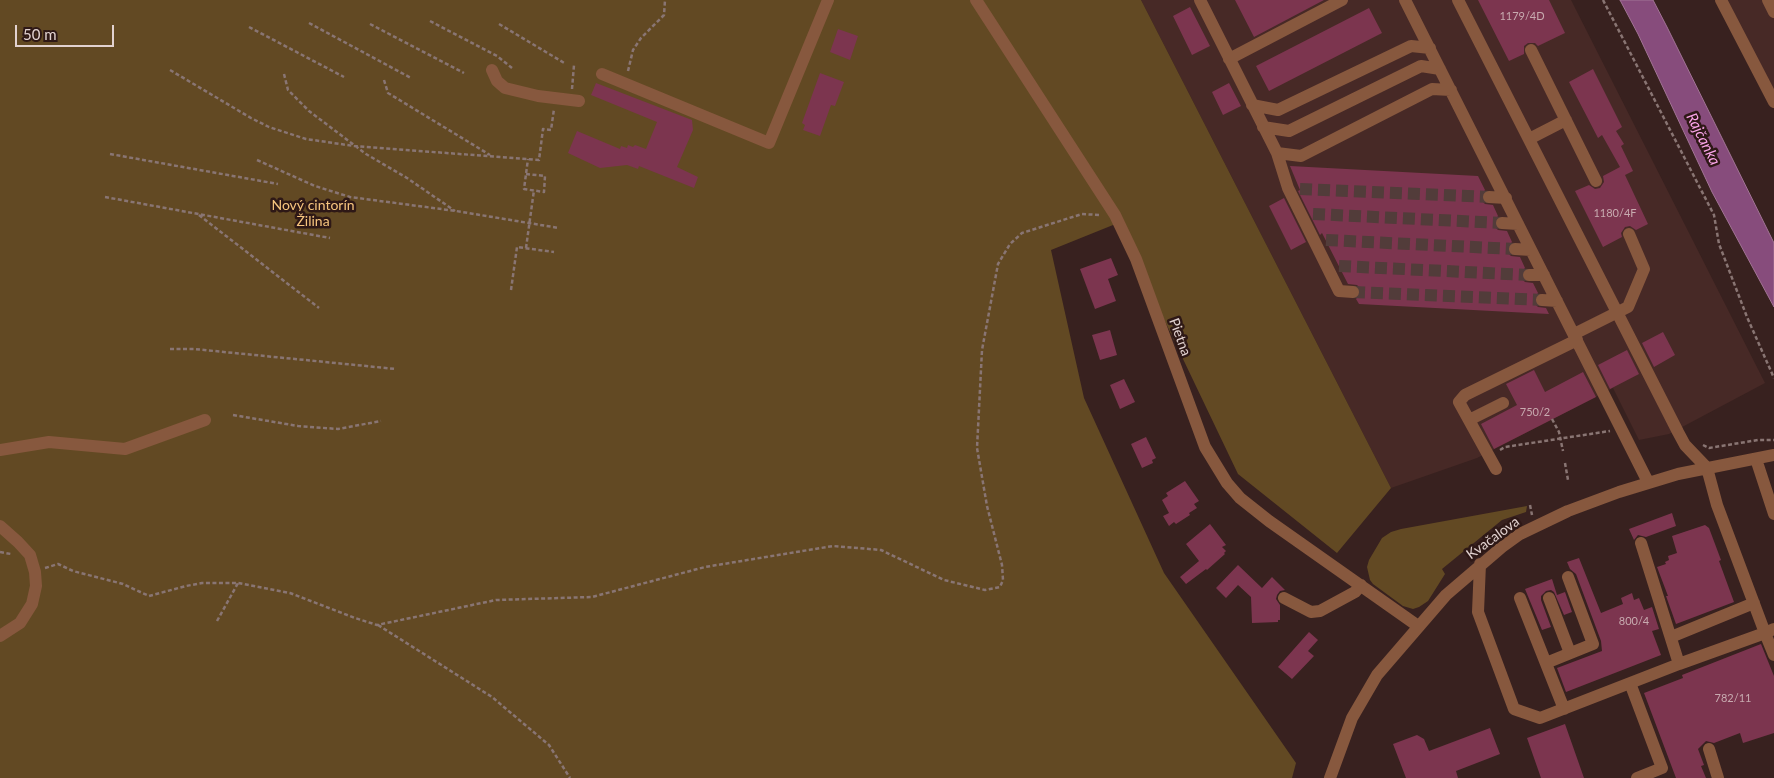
<!DOCTYPE html>
<meta charset="utf-8">
<style>
body{margin:0}
#map{position:relative;width:1774px;height:778px;overflow:hidden;background:#38211f;font-family:Lato,sans-serif}
canvas{display:block}
.scale{position:absolute;left:15px;top:25px;width:99px;height:22px;box-sizing:border-box;border:2px solid #e2d2d0;border-top:0;padding-left:6px;font-size:15px;line-height:18px;white-space:nowrap;color:#e2d2d0;-webkit-text-stroke:4px #2e1816;paint-order:stroke}
</style>
<div id="map">
<canvas width="1774" height="778"></canvas>
<div class="scale">50 m</div>
</div>
<script>
const c = document.querySelector('canvas').getContext('2d');
c.lineJoin = 'round';
function paint(path, color) { c.fillStyle = color; c.fill(path, 'evenodd'); }
const poly = rows => new Path2D(rows.map(r => 'M' + r).join(''));
function strokePath(path, color, width, dash) { c.strokeStyle = color; c.lineWidth = width; c.lineCap = dash ? 'butt' : 'round'; c.setLineDash(dash || []); c.stroke(path); }
function label(font, color, halo, rows, align = 'center') {
  c.font = font + ' Lato,sans-serif'; c.lineWidth = 5; c.setLineDash([]); c.textBaseline = 'middle'; c.strokeStyle = halo; c.fillStyle = color; for (const [text, x, y, turn = 0] of rows) {
    c.save(); c.translate(x, y); c.rotate((+turn || 0) * Math.PI / 180); c.textAlign = isNaN(turn) ? turn : align; if (halo) c.strokeText(text, 0, 0); c.fillText(text, 0, 0); c.restore();
  }
}
paint(poly([
 [1141,0,1571,0,1765,383,1669,434,1639,440,1613,388,1477,458,1391,488],
 [1725,0,1774,0,1774,90]
]), '#472926');
paint(poly([
 [0,0,1141,0,1391,488,1337,553,1238,474,1118,223,1051,250,1084,398,1164,573,1296,763,1292,778,0,778],
 [1527,506,1526,512,1502,520,1442,569,1445,574,1428,601,1419,607,1413,609,1403,606,1373,584,1370,580,1367,567,1369,560,1382,538,1391,532,1401,529]
]), '#624923');
const water = poly([
 [1620,0,1653,0,1667,27,1774,243,1774,307,1712,192,1638,34,1620,0]
]);
paint(water, '#874c7c');
strokePath(water, '#a27495', 1);
paint(poly([
 [1235,0,1324,0,1254,37],
 [1478,0,1549,0,1565,33,1538,46,1535,43,1528,43,1524,46,1524,54,1509,61],
 [1190,7,1210,46,1192,55,1173,16],
 [1369,8,1382,33,1269,91,1256,66],
 [838,29,858,36,850,60,830,52],
 [1593,69,1622,127,1616,131,1624,144,1621,146,1633,171,1625,175,1648,224,1636,230,1630,226,1625,227,1621,233,1622,237,1603,247,1575,191,1589,185,1595,189,1600,188,1604,182,1603,176,1620,167,1602,135,1598,138,1569,82],
 [820,73,844,82,835,106,831,105,820,136,803,130,805,125,802,123],
 [596,83,692,120,693,130,677,167,698,177,694,188,639,166,638,169,627,165,600,168,568,153,577,131,620,149,621,146,627,148,628,145,633,147,635,145,646,149,657,122,591,95],
 [1229,83,1241,106,1223,115,1212,92],
 [1290,166,1478,176,1485,190,1481,196,1482,201,1485,204,1493,205,1498,216,1494,222,1495,227,1498,230,1507,231,1512,242,1507,248,1508,253,1511,256,1520,257,1525,268,1522,271,1522,279,1525,282,1533,283,1538,293,1534,299,1535,304,1538,307,1546,308,1549,314,1359,304,1356,299,1361,293,1360,288,1357,285,1348,284,1322,233,1320,235,1298,191,1300,190],
 [1284,198,1306,242,1291,250,1269,206],
 [1111,258,1118,275,1108,279,1116,301,1095,309,1080,269],
 [1110,330,1117,355,1100,360,1092,335],
 [1663,332,1675,355,1654,367,1642,343],
 [1627,350,1639,374,1610,389,1598,365],
 [1534,370,1545,392,1583,372,1596,397,1494,449,1481,424,1517,405,1506,384],
 [1124,379,1135,402,1120,409,1110,385],
 [1146,437,1156,458,1152,460,1153,463,1142,468,1131,444],
 [1185,481,1199,501,1194,504,1197,508,1189,513,1190,515,1176,524,1174,522,1169,526,1163,516,1169,513,1162,500,1168,496,1166,493],
 [1672,513,1676,526,1646,537,1638,535,1634,540,1629,529],
 [1210,524,1226,545,1222,547,1226,551,1224,553,1225,554,1207,570,1206,569,1186,584,1180,577,1199,561,1186,544],
 [1705,525,1709,528,1721,560,1719,561,1734,602,1676,624,1666,596,1668,596,1657,567,1666,564,1665,562,1669,560,1668,556,1677,553,1672,536],
 [1579,558,1601,613,1623,604,1621,598,1632,593,1634,600,1639,598,1644,610,1652,607,1659,629,1652,631,1661,655,1566,692,1557,668,1602,651,1601,641,1576,574,1570,569,1567,562],
 [1238,565,1262,588,1272,577,1285,590,1280,591,1277,595,1276,599,1280,605,1280,620,1278,620,1278,622,1252,623,1251,597,1238,585,1226,598,1216,588],
 [1552,579,1557,595,1565,592,1572,612,1564,615,1554,592,1551,590,1546,591,1541,596,1541,600,1551,627,1542,630,1525,589],
 [1309,632,1318,640,1308,651,1314,656,1292,679,1278,667],
 [1761,644,1774,676,1774,733,1743,743,1740,733,1714,743,1706,741,1698,749,1704,765,1701,766,1706,778,1676,778,1644,693,1683,678,1682,675],
 [1565,724,1584,778,1541,778,1527,738],
 [1490,728,1500,754,1456,771,1458,778,1406,778,1393,744,1417,735,1424,739,1429,751]
]), '#7c354f');
strokePath(poly([
 [1300,189,1489,197],
 [1313,214,1502,223],
 [1326,240,1515,249],
 [1339,266,1529,275],
 [1353,292,1542,300]
]), '#523c3a', 12, [12, 6]);
strokePath(poly([
 [1603,0,1714,215,1719,244,1747,317,1774,378],
 [430,21,497,56,512,68],
 [309,23,411,78],
 [370,24,464,73],
 [499,24,566,64],
 [249,27,344,77],
 [170,70,251,118,269,127,306,139,354,146,539,160,543,129,551,130,554,109],
 [628,71,633,50,641,38,664,15,665,0],
 [284,74,288,90,309,111,366,154,407,178,455,211],
 [384,80,388,93,490,155],
 [572,89,574,65],
 [110,154,278,184],
 [257,160,315,186,350,197,456,211,559,228],
 [526,174,545,176,544,192,524,189,528,159],
 [105,197,330,238],
 [199,215,319,308],
 [526,248,534,190],
 [511,290,517,247,554,252],
 [170,349,194,349,396,369],
 [233,415,298,426,338,429,381,421],
 [1552,419,1559,432,1563,451],
 [1703,445,1709,448,1758,440,1774,440],
 [1500,450,1505,447,1610,431],
 [1565,463,1568,480],
 [1530,505,1532,515],
 [0,552,11,554],
 [45,568,58,564,73,571,123,584,149,596,186,586,202,583,238,583,290,593,355,618,377,625,496,600,592,597,705,567,833,546,881,550,944,580,985,590,1000,587,1003,580,1002,565,987,506,977,448,982,350,998,264,1010,244,1022,233,1082,214,1099,215],
 [217,621,238,583],
 [378,625,492,697,549,745,570,778]
]), '#897573', 2.5, [4, 2.5]);
strokePath(poly([
 [976,0,1115,215,1136,259,1205,447,1227,483,1240,498,1269,521,1418,626],
 [1200,0,1277,153,1288,188,1339,291,1353,292],
 [1405,0,1648,482],
 [1458,0,1678,432,1685,445,1707,468,1717,505,1765,633,1679,664,1540,718,1514,709,1478,612,1480,564],
 [1721,0,1774,102],
 [1768,0,1774,12],
 [1531,50,1596,181],
 [1229,59,1342,0],
 [492,70,497,81,505,88,538,96,579,101],
 [602,74,769,143,828,0],
 [1252,105,1278,110,1411,46,1430,48],
 [1263,127,1289,131,1421,66,1440,69],
 [1529,139,1566,120],
 [1277,153,1301,156,1432,89,1451,90],
 [1489,197,1506,198],
 [1502,223,1518,224],
 [1515,249,1531,250],
 [1529,275,1544,275],
 [1542,300,1557,301],
 [1574,334,1628,307,1644,269,1629,234],
 [1469,420,1503,403],
 [0,450,49,442,125,449,205,420],
 [1756,459,1774,514],
 [1496,469,1459,402,1465,395,1577,340],
 [0,526,18,542,30,555,35,572,36,586,32,604,20,623,0,636],
 [1641,543,1679,664],
 [1284,598,1311,612,1320,611,1355,592,1361,585],
 [1520,598,1564,709],
 [1549,598,1570,653],
 [1774,629,1765,633,1774,655],
 [1671,637,1754,603],
 [1546,663,1593,644,1568,577],
 [1630,683,1662,768,1637,778],
 [1709,749,1718,778],
 [1330,778,1352,718,1377,675,1446,595,1502,547,1520,534,1568,511,1619,492,1678,474,1774,455]
]), '#87583e', 12);
label('11px', '#c8abb0', null, [
 ["1179/4D",1522,16],
 ["1180/4F",1615,213],
 ["750/2",1535,412],
 ["800/4",1634,621],
 ["782/11",1733,698]
]);
label('14px', '#f7c57e', '#2e1816', [
 ["Nový cintorín",313,205],
 ["Žilina",313,221]
]);
label('14px', '#e2d2d0', '#2e1816', [
 ["Pietna",1180,337,70],
 ["Kvačalova",1493,538,-36]
]);
label('italic 15px', '#fba5ea', '#2e1816', [
 ["Rajčanka",1703,139,63]
]);
</script>
